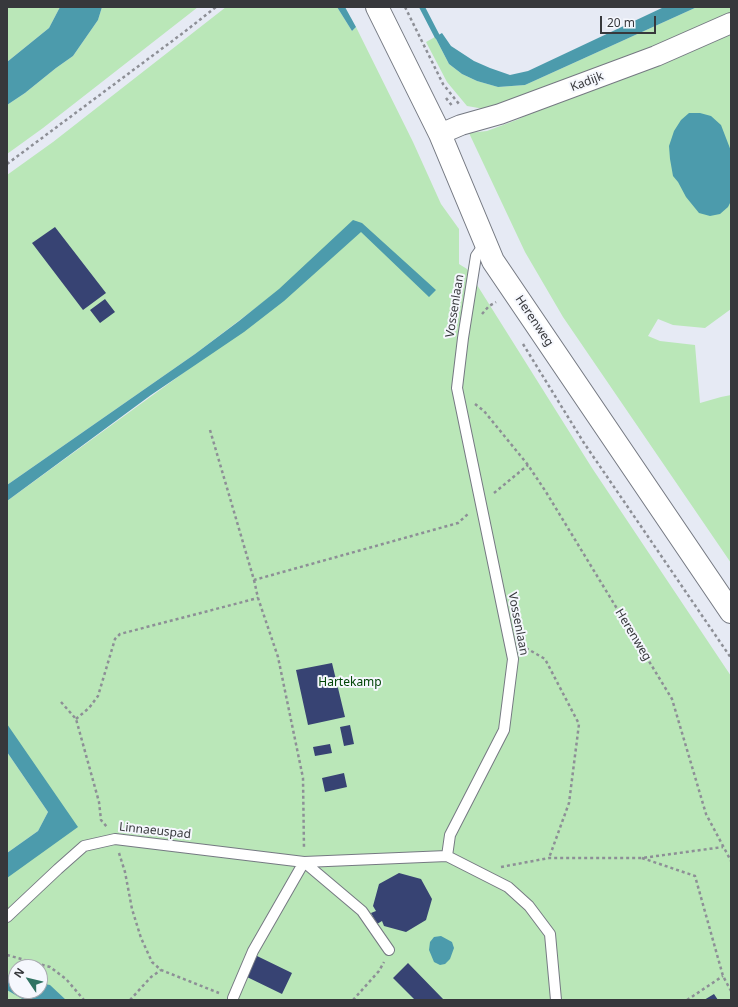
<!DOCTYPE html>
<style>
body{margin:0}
#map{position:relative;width:738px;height:1007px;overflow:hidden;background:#e6eaf4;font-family:"Noto Sans",sans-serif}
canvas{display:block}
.frame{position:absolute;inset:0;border:8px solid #37383c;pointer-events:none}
.north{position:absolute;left:8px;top:959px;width:40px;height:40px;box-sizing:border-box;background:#f5f7fd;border:1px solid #a9abb0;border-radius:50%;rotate:305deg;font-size:11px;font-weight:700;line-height:16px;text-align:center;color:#37383c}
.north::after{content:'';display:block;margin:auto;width:14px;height:18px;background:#317363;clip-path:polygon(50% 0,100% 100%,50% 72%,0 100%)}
.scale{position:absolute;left:600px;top:16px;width:56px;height:18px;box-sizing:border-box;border:2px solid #37383c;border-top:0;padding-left:5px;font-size:12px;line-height:14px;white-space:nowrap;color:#37383c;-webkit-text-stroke:3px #f5f7fd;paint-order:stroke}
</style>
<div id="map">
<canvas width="738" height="1007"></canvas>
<div class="frame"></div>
<div class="north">N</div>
<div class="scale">20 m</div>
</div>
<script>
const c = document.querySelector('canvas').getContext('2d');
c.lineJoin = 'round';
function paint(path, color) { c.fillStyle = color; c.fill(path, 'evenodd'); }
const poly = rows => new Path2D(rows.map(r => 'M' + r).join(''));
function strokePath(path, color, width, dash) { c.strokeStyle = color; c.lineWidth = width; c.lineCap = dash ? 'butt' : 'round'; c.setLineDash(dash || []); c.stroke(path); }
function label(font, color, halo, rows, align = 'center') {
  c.font = font + ' "Noto Sans",sans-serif'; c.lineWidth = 4; c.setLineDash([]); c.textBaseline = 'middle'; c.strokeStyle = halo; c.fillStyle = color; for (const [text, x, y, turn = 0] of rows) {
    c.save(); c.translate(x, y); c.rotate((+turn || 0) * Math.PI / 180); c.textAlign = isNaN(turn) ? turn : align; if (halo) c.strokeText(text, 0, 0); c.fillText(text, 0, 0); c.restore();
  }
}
paint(poly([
 [7,7,60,7,49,28,7,62],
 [102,7,198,7,43,128,7,154,7,105,25,93,56,68,73,56,98,20],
 [226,7,337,7,352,31,356,27,413,142,441,204,459,229,459,264,467,269,592,468,731,676,731,1000,7,1000,7,873,67,827,7,732,7,501,186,371,274,294,195,354,7,485,7,175,53,142],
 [16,967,40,967,40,991,16,991],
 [697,7,731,7,731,13,692,32,496,111,467,106,447,82,426,42,435,37,449,64,462,74,477,81,498,87,525,85],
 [731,31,731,309,705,328,673,325,658,319,648,336,660,341,695,345,700,403,721,397,731,395,731,563,563,317,525,252,469,133,487,131,519,119,536,110],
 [7,752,48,812,38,831,7,853]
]), '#bae7b8');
paint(poly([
 [60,7,102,7,98,20,73,56,56,68,25,93,7,105,7,62,49,28],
 [337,7,345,7,356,27,352,31],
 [664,7,697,7,525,85,498,87,477,81,462,74,449,64,435,37,442,33,451,46,474,61,490,68,510,75,528,71],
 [689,113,700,113,711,116,721,125,731,151,731,201,728,207,720,214,710,216,699,213,686,197,678,182,673,176,670,159,669,146,674,131,681,120],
 [353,220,362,223,436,290,429,297,361,232,284,301,244,332,151,395,7,501,7,485,195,354,239,321,279,289],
 [7,724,78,827,7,878,7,853,38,831,48,812,7,752],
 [441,936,452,942,454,948,450,959,445,964,440,965,434,962,429,950,430,942,434,937],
 [7,975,16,977,16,991,40,991,40,983,50,985,66,1000,24,1000,7,990]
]), '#4c9bac');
strokePath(poly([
 [422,7,437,36]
]), '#4c9bac', 5.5);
paint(poly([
 [55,227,106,293,83,310,32,243],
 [105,299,115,312,100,323,90,310],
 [332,663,345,717,308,725,296,670],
 [350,725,354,744,344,746,340,727],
 [330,744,332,753,315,756,313,747],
 [344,773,347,787,325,792,322,778],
 [399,873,421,879,432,899,426,920,406,932,384,926,382,921,377,924,371,913,376,911,373,906,379,884],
 [257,956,292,973,282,994,247,977],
 [408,963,444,1000,415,1000,393,978],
 [714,994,718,1000,704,1000]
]), '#374373');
const lane = poly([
 [486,242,476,256,463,338,457,388,513,659,504,730,450,835,447,856,508,887,529,906,550,934,556,1000],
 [304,862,447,856],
 [304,862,362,911,389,950],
 [7,917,58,869,84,846,115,839,304,862,253,951,233,998]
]);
const street = poly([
 [440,134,461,125,500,114,656,56,731,23]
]);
const primary = poly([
 [377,7,440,134,493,261,731,612]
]);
strokePath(lane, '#757982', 12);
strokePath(street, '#757982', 22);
strokePath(primary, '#757982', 24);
strokePath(poly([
 [405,7,443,84,459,104,461,104],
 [446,98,453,107],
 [7,164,183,33,216,7],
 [482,314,489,306,496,302],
 [523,344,584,443,731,658],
 [475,404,484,411,528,465,546,492,672,699,706,814,731,861],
 [210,430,254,580,458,523,468,514],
 [494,493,528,465],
 [254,580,258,598,278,657,303,778,304,849],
 [526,648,545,659,579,724,569,803,549,858],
 [61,702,76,719,99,802,101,820,107,827],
 [76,719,89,708,98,696,115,639,120,634,258,598],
 [119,853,125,872,132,909,141,938,152,962,161,970,219,993],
 [642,858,695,876,723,976,731,991],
 [501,867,549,858,642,858,723,847],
 [7,955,50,967,66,979,84,1000],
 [130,1000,151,977,161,970],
 [353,1000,379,971,384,962],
 [687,1000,723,976]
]), '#8d8f96', 2.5, [3, 3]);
strokePath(lane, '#fff', 10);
strokePath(street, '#fff', 20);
strokePath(primary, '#fff', 22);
label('12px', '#37383c', '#f5f7fd', [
 ["Kadijk",587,82,-21],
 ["Vossenlaan",455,306,-81],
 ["Herenweg",534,321,56],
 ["Vossenlaan",518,624,79],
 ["Herenweg",633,635,59],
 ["Linnaeuspad",155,831,6]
]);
label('12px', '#004506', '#f5f7fd', [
 ["Hartekamp",350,683]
]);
</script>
